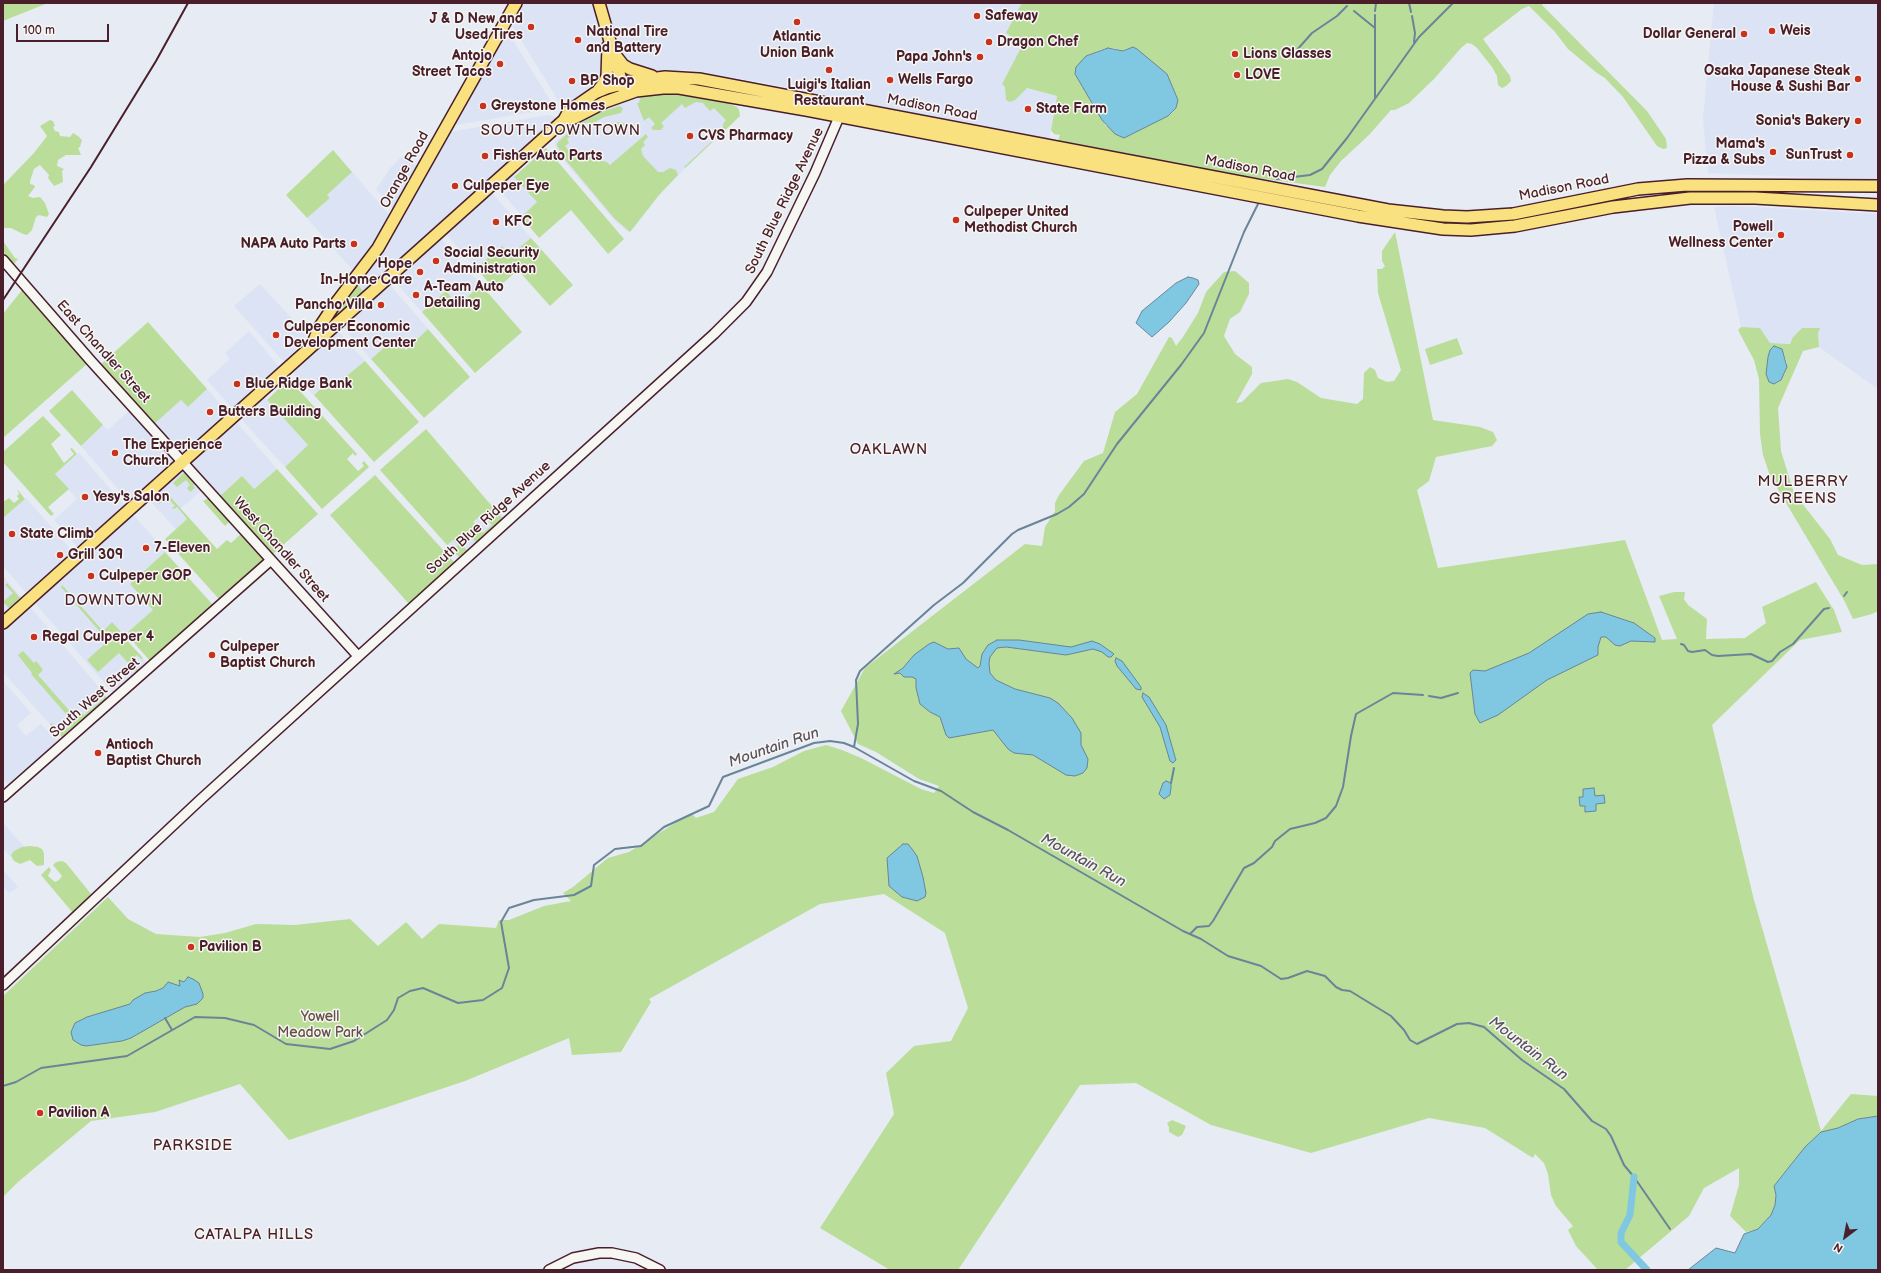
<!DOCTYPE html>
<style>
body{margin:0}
#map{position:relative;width:1881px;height:1273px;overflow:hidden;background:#e6ebf4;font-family:"Balsamiq Sans",sans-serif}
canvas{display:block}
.frame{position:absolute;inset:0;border:4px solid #4a1f2b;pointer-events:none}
.north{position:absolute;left:1825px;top:1217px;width:40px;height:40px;-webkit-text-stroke:3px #f6f6f2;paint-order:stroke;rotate:212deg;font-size:11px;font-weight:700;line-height:16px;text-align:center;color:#4a1f2b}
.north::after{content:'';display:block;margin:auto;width:14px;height:18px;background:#4a1f2b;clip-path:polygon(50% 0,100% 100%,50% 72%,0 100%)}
.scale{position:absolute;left:16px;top:24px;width:93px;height:18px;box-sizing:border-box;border:2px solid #4a1f2b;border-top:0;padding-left:5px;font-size:12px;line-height:14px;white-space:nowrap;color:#4a1f2b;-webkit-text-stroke:3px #f6f6f2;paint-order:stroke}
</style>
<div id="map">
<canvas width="1881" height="1273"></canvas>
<div class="frame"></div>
<div class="north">N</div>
<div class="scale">100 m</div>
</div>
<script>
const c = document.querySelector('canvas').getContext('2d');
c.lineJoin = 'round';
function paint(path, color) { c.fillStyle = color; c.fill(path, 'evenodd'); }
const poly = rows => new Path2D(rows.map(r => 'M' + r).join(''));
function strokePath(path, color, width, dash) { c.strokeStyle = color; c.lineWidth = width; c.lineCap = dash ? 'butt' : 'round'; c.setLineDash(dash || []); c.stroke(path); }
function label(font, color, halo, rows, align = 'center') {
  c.font = font + ' "Balsamiq Sans",sans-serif'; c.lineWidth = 3; c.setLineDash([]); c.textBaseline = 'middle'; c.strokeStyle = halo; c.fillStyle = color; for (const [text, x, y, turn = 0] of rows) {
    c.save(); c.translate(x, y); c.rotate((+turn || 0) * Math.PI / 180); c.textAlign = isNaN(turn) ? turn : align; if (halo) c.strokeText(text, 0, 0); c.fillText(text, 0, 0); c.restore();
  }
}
paint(poly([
 [521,3,592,3,606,52,604,82,566,108,563,108,513,27,513,18],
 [605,3,1053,3,1003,82,1057,96,1048,143,766,83,691,70,643,70,626,63,619,52],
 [1714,3,1877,3,1878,180,1708,173,1703,119],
 [506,29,555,108,456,125,455,122],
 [656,93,680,94,737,107,739,110,740,116,665,188,632,230,628,232,616,222,563,160,555,147,555,142,572,127,595,113,619,103],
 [548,115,555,117,555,121,364,292,356,283,450,132],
 [403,155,420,169,394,210,376,189,391,167],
 [352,172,392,218,355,273,307,218,330,198,327,195],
 [513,175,537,202,522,216,498,188],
 [492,193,531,238,510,255,502,246,476,268,446,234],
 [1735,206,1878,214,1878,389,1819,347,1818,333,1820,328,1802,328,1790,344,1770,343,1760,328,1741,327,1714,207],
 [441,239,481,285,458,306,445,292,422,312,395,282],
 [260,284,307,335,287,361,282,360,234,306],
 [390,285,428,329,406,350,395,338,371,359,343,327],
 [249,331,280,368,234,410,207,380,230,359,225,353],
 [338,331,365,361,334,385,330,380,313,395,293,373],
 [207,389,229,414,182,457,153,425,181,400,188,407],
 [265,398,308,445,285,467,241,419],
 [131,409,177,461,130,503,81,446,103,425,108,430],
 [237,423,277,469,253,489,242,476,219,497,190,465],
 [79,453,126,507,79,549,54,520,77,499,55,474],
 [185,469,203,489,179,510,187,519,176,529,150,501],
 [26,498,74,553,27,594,3,566,3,518],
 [490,502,505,519,461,560,445,542],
 [133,515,166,551,130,584,154,610,124,635,112,622,102,632,137,652,149,665,115,695,35,603],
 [3,576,22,598,3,615],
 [31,608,109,699,62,738,3,672,3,632],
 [3,681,31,713,17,725,26,736,41,724,59,744,11,787,3,778],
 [3,823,27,850,14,861,3,848],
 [3,870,18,887,9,893,3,887]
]), '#dbe3f5');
paint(poly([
 [3,3,48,3,3,21],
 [1022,3,1544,3,1542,5,1647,111,1666,139,1667,148,1663,149,1657,146,1623,97,1605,78,1597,73,1568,49,1555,32,1529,6,1522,9,1483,39,1510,76,1511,81,1506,86,1502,88,1498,85,1497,76,1492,67,1477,48,1472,44,1467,43,1461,48,1434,79,1409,103,1395,110,1391,110,1369,135,1341,161,1330,175,1325,187,1191,169,1131,157,1130,154,1117,152,1116,153,1057,143,1060,135,1054,134,1051,130,1057,96,1027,88,1015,100,1010,102,1006,100,1005,87,1002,84,1023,44,1006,33],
 [1113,48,1123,51,1130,48,1167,74,1178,100,1176,108,1173,112,1168,116,1106,126,1075,74,1086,56,1103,49],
 [656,93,680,94,723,101,737,107,739,110,740,116,685,168,684,167,721,133,723,128,723,124,726,120,714,108,710,111,703,103,696,102,685,108,682,104,661,123,664,126,661,130,653,130,651,128,655,124,649,117,644,121,637,103,639,103,640,98],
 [619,106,623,108,621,113,604,117,590,125,587,122,567,139,569,143,565,146,573,156,576,153,580,153,597,160,607,162,610,165,646,134,648,137,643,142,645,145,641,149,643,156,658,172,663,172,670,168,676,170,678,175,659,195,630,232,614,218,563,157,557,145,558,142,568,133,583,122,596,114],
 [50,120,53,121,55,126,53,127,55,131,59,132,60,136,70,137,73,133,78,136,82,140,80,147,78,148,81,155,66,155,58,160,57,166,64,169,62,171,63,182,54,186,48,178,49,175,40,165,34,169,30,181,30,184,34,185,35,187,28,196,33,198,40,197,45,203,49,214,47,217,39,215,36,217,32,230,27,235,23,234,11,228,3,228,3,185,34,153,47,136,40,126],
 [621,122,629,126,625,136,614,123,607,128,603,124],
 [546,148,624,239,608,254,571,210,539,238,523,219,522,216,537,202,514,177],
 [333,150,352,172,327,195,330,198,307,218,286,195],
 [1395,232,1433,420,1480,427,1493,432,1497,440,1492,446,1436,457,1429,481,1417,490,1438,568,1625,540,1662,640,1677,639,1659,596,1674,592,1685,592,1684,599,1688,605,1707,619,1706,639,1745,638,1766,623,1762,607,1816,582,1834,610,1842,632,1800,640,1712,725,1754,900,1821,1131,1851,1094,1878,1096,1878,1116,1858,1119,1838,1128,1821,1132,1805,1147,1774,1186,1776,1195,1775,1205,1771,1215,1758,1229,1746,1232,1730,1216,1739,1185,1739,1168,1704,1188,1689,1216,1625,1270,1598,1270,1576,1246,1568,1230,1573,1226,1556,1206,1551,1195,1548,1174,1544,1163,1535,1154,1533,1158,1485,1128,1429,1118,1311,1153,1211,1125,1136,1083,1080,1085,958,1270,890,1270,820,1228,894,1114,886,1073,914,1046,951,1041,968,1008,945,933,884,894,820,904,649,999,651,1002,621,1052,572,1055,569,1038,465,1081,289,1140,240,1084,155,1112,91,1121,18,1182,3,1197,3,996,108,897,128,919,156,934,200,937,225,933,256,924,295,925,350,919,378,946,406,922,422,939,439,924,496,928,499,920,509,920,544,906,571,901,563,893,573,887,608,858,629,852,691,813,696,818,714,812,738,779,773,767,804,751,826,745,842,750,861,758,921,789,934,793,939,786,919,779,876,752,858,744,841,711,865,668,1025,544,1042,546,1045,527,1055,511,1055,503,1059,495,1084,461,1103,453,1115,412,1137,394,1169,337,1172,338,1176,346,1183,337,1198,313,1206,292,1224,272,1235,271,1249,283,1249,294,1240,312,1230,319,1224,336,1235,354,1252,367,1252,374,1236,403,1242,402,1261,383,1288,379,1297,382,1321,398,1357,404,1363,399,1364,373,1370,367,1375,370,1378,378,1387,382,1394,381,1401,370,1378,293,1377,269,1382,269,1385,266,1382,261,1382,251],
 [531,238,573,285,550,306,518,270,495,290,476,268,502,246,510,255],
 [3,241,15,258,18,259,14,264,3,252],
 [356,283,364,292,338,314,335,311],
 [481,285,522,332,475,373,422,312,446,291,458,305],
 [22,290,88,363,3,438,3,314],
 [148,322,207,389,188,407,181,400,153,425,100,365],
 [1741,327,1760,328,1770,343,1790,344,1793,337,1802,328,1820,328,1818,333,1819,347,1803,351,1778,408,1781,451,1794,493,1830,539,1838,555,1862,565,1878,564,1878,611,1872,614,1853,619,1845,602,1770,476,1763,455,1760,434,1759,379,1754,360,1738,330],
 [1784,355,1787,363,1785,373,1778,383,1766,374,1768,357],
 [428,329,470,377,424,418,371,359,395,338,406,350],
 [1457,338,1463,354,1430,365,1425,349],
 [365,361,419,422,374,462,314,395,330,380,335,385],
 [289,379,357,454,355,456,353,453,347,459,358,471,364,466,362,463,364,461,369,467,322,509,285,467,308,445,267,400],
 [72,390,103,425,81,446,49,411],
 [43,416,61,435,51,444,64,463,74,454,70,449,72,448,77,454,55,474,69,489,48,507,54,514,51,516,3,462,3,452],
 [426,429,503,519,477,543,471,537,462,545,467,550,459,557,452,550,458,545,453,540,447,545,380,470],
 [482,514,492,525,483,533,480,531,479,532,473,526,475,524,473,522],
 [277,469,318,514,273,554,220,496,242,476,254,489],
 [186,471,197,482,193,486,195,488,190,492,187,488,190,485,186,480,177,487,173,483],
 [375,475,454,562,409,604,330,515],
 [17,489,25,499,3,518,3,502,9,498,14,503,19,499,17,496,19,494],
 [165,491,217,549,227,540,231,543,242,533,265,560,220,599,218,598,165,539,187,519,177,507,174,509,172,508,175,506,167,497,159,504,156,500],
 [209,498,230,521,225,526,203,501],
 [165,552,213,605,150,661,135,644,128,632,153,610,130,584],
 [7,583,20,598,9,608,3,602,13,593,5,585],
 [62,585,103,631,112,622,123,634,122,635,143,658,141,659,137,655,130,661,139,671,137,673,119,653,98,672,87,660,108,641,61,587],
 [14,650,18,655,23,651,34,663,36,661,40,666,43,670,38,675,75,717,80,712,84,715,104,698,102,692,107,699,63,738,50,724,51,723,60,733,70,727,73,722,31,674,32,673],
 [30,846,38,847,42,849,44,853,44,865,37,866,30,860,20,864,14,861,11,855,14,851,22,847],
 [56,862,62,861,66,863,91,894,73,913,41,875,49,867,51,870,48,876,55,882,59,880,62,876,53,865],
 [1172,1120,1186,1126,1182,1135,1178,1137,1169,1132,1169,1127,1167,1123]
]), '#bade99');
const water = poly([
 [1108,48,1123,51,1133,47,1137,49,1167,74,1178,100,1176,108,1168,116,1124,138,1115,134,1102,120,1075,74,1076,67,1086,56,1108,48],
 [1188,277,1193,278,1198,280,1199,284,1186,303,1169,322,1152,337,1136,323,1142,311,1176,283,1188,277],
 [1774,346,1782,349,1787,367,1781,380,1774,384,1769,382,1766,374,1768,357,1770,350,1774,346],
 [1601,612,1634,623,1655,638,1655,642,1631,641,1620,646,1615,645,1606,637,1601,637,1598,647,1598,655,1547,680,1498,715,1480,723,1475,714,1470,673,1473,670,1485,671,1529,653,1588,614,1601,612],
 [997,640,1019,640,1071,647,1092,641,1100,644,1114,654,1111,657,1108,657,1102,652,1093,649,1066,655,1006,647,997,648,990,657,989,663,990,673,996,680,1015,689,1050,698,1058,703,1072,718,1081,733,1081,745,1088,759,1087,768,1083,773,1075,776,1066,775,1033,755,1014,753,1008,749,993,730,949,738,946,735,940,717,930,712,920,704,916,688,916,679,912,677,904,677,900,673,894,674,903,668,914,655,929,644,934,642,948,649,959,648,966,659,978,668,980,666,982,654,988,645,997,640],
 [1116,658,1122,661,1141,687,1141,690,1136,689,1117,666,1115,661,1116,658],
 [1143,693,1149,697,1166,725,1175,757,1176,760,1173,763,1170,761,1160,727,1142,697,1143,693],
 [1166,781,1171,783,1171,788,1170,795,1164,799,1159,794,1163,783,1166,781],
 [1594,788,1595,796,1604,795,1605,803,1596,804,1596,811,1585,812,1585,806,1580,806,1579,797,1583,797,1583,789,1594,788],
 [903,844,908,844,912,849,917,856,923,877,926,893,925,897,917,901,902,897,889,886,887,858,903,844],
 [188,977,193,979,199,983,203,994,203,998,197,1004,185,1007,131,1038,122,1041,86,1046,81,1045,73,1040,71,1032,75,1023,87,1017,130,1004,133,1000,145,993,156,991,163,988,168,982,180,986,179,980,184,982,188,977],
 [1878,1116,1878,1270,1688,1270,1716,1248,1735,1253,1744,1234,1758,1229,1771,1215,1775,1205,1776,1195,1774,1186,1805,1147,1821,1132,1838,1128,1858,1119,1878,1116]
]);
paint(water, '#80c8e1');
strokePath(water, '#6a8498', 1);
strokePath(poly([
 [1409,3,1411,12],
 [1354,11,1375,28],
 [1375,11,1376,3],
 [1412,16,1415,33,1414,42],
 [1296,51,1312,33,1337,16,1347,6],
 [1291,57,1292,55],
 [1375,98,1375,15],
 [1277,179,1310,175,1322,169,1347,138,1419,37,1453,3],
 [1844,596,1847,592],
 [1681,644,1684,645,1688,651,1692,652,1705,650,1712,655,1718,656,1751,654,1768,662,1772,661,1780,652,1793,644,1824,609,1829,608],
 [1429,696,1441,698,1458,693],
 [854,747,858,724,856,680,860,671,934,605,963,583,1012,534,1018,530,1057,514,1069,507,1084,494,1117,444,1181,365,1204,333,1244,232,1258,204],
 [1171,783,1174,768],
 [1190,934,1197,927,1209,926,1213,921,1244,868,1254,863,1272,847,1275,841,1290,829,1315,823,1326,818,1336,806,1343,787,1351,736,1356,714,1393,693,1423,695],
 [165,1018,172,1030],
 [3,1086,16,1082,41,1068,127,1056,195,1017,225,1018,254,1025,286,1044,330,1049,354,1041,387,1020,394,1010,398,998,410,991,423,988,458,1003,483,1000,502,988,509,968,501,922,509,908,534,900,574,895,591,886,594,865,615,849,641,846,664,827,709,806,723,777,814,743,830,741,844,743,854,747,914,781,941,791,973,812,1008,830,1183,931,1201,939,1228,956,1261,966,1281,979,1288,978,1307,971,1325,976,1336,987,1342,990,1350,991,1391,1016,1404,1030,1410,1040,1417,1044,1457,1024,1469,1023,1484,1027,1522,1060,1564,1089,1592,1121,1606,1129,1611,1136,1624,1165,1634,1177,1670,1229]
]), '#6a8498', 2);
strokePath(poly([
 [1634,1177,1630,1215,1621,1233,1621,1242,1647,1270]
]), '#80c8e1', 7);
const minor = poly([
 [3,260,91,361,358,656],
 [3,797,271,560],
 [3,985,200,800,714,334,746,302,767,272,815,173,842,110],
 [549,1270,573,1258,599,1253,612,1253,636,1258,660,1270]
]);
const major = poly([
 [599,3,624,90],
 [616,56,623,65,630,69,652,76],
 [597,92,604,83,607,76,608,46],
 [564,120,574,118,605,102,636,91,663,88,679,88,806,110,1358,216,1443,229,1471,230,1515,226,1613,207,1690,198,1755,198,1878,205],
 [313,343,319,328,333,307,378,248,516,3],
 [3,623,515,164,564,120,569,111,595,93,607,88,634,81,665,77,699,79,1388,210,1443,216,1467,217,1513,214,1638,189,1687,185,1878,186]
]);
strokePath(minor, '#4a1f2b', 12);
strokePath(major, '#4a1f2b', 14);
strokePath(minor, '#f6f6f2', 9);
strokePath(major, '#fae180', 11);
strokePath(poly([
 [3,300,91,167,156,61,188,3]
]), '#4a1f2b', 2);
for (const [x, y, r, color] of [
 [977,16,4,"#c8321e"],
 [797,22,4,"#c8321e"],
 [531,27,4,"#c8321e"],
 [1772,31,4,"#c8321e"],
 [1744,34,4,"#c8321e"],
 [578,40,4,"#c8321e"],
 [989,42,4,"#c8321e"],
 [1235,54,4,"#c8321e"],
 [980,57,4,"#c8321e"],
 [500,64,4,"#c8321e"],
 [829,70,4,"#c8321e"],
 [1237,75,4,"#c8321e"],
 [1858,79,4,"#c8321e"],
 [890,80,4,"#c8321e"],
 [572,81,4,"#c8321e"],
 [483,106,4,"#c8321e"],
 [1028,109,4,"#c8321e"],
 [1858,121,4,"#c8321e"],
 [690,136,4,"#c8321e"],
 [1773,152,4,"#c8321e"],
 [1850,155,4,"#c8321e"],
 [485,156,4,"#c8321e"],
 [455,186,4,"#c8321e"],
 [956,220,4,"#c8321e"],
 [496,222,4,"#c8321e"],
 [1781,235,4,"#c8321e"],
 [354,244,4,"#c8321e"],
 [436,261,4,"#c8321e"],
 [420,272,4,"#c8321e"],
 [416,295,4,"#c8321e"],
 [381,305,4,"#c8321e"],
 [276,335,4,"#c8321e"],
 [237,384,4,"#c8321e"],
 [210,412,4,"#c8321e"],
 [115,453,4,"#c8321e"],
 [85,497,4,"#c8321e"],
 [12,534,4,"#c8321e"],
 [146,548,4,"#c8321e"],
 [60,555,4,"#c8321e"],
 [91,576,4,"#c8321e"],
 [34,637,4,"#c8321e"],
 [212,655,4,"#c8321e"],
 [98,753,4,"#c8321e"],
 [191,947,4,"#c8321e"],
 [40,1113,4,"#c8321e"]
]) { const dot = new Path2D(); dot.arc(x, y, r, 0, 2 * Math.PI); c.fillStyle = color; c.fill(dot); strokePath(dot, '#f6f6f2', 1.5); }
label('bold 14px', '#4a1f2b', '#f6f6f2', [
 ["Safeway",985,16],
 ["J & D New and",523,19,"right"],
 ["Used Tires",523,35,"right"],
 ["Weis",1780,31],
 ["National Tire",586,32],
 ["and Battery",586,48],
 ["Dollar General",1736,34,"right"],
 ["Atlantic",797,37,"center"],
 ["Union Bank",797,53,"center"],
 ["Dragon Chef",997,42],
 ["Lions Glasses",1243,54],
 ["Antojo",492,56,"right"],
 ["Street Tacos",492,72,"right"],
 ["Papa John's",972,57,"right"],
 ["Osaka Japanese Steak",1850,71,"right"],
 ["House & Sushi Bar",1850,87,"right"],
 ["LOVE",1245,75],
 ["Wells Fargo",898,80],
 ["BP Shop",580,81],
 ["Luigi's Italian",829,85,"center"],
 ["Restaurant",829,101,"center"],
 ["Greystone Homes",491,106],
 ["State Farm",1036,109],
 ["Sonia's Bakery",1850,121,"right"],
 ["CVS Pharmacy",698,136],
 ["Mama's",1765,144,"right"],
 ["Pizza & Subs",1765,160,"right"],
 ["SunTrust",1842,155,"right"],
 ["Fisher Auto Parts",493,156],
 ["Culpeper Eye",463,186],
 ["Culpeper United",964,212],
 ["Methodist Church",964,228],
 ["KFC",504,222],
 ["Powell",1773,227,"right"],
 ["Wellness Center",1773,243,"right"],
 ["NAPA Auto Parts",346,244,"right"],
 ["Social Security",444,253],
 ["Administration",444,269],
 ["Hope",412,264,"right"],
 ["In-Home Care",412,280,"right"],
 ["A-Team Auto",424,287],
 ["Detailing",424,303],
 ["Pancho Villa",373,305,"right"],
 ["Culpeper Economic",284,327],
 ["Development Center",284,343],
 ["Blue Ridge Bank",245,384],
 ["Butters Building",218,412],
 ["The Experience",123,445],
 ["Church",123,461],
 ["Yesy's Salon",93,497],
 ["State Climb",20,534],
 ["7-Eleven",154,548],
 ["Grill 309",68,555],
 ["Culpeper GOP",99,576],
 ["Regal Culpeper 4",42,637],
 ["Culpeper",220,647],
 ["Baptist Church",220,663],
 ["Antioch",106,745],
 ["Baptist Church",106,761],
 ["Pavilion B",199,947],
 ["Pavilion A",48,1113]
], 'left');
label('14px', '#4a1f2b', '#f6f6f2', [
 ["Madison Road",932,108,11],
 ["Madison Road",1250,169,11],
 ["Orange Road",405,170,-61],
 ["Madison Road",1564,188,-11],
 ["South Blue Ridge Avenue",785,201,-64],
 ["East Chandler Street",103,352,48],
 ["South Blue Ridge Avenue",489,518,-42],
 ["West Chandler Street",281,550,48],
 ["South West Street",95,698,-41]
]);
label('14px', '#664f46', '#f6f6f2', [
 ["Yowell",320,1017],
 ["Meadow Park",320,1033]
]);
c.letterSpacing = '1px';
label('15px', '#4a1f2b', '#f6f6f2', [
 ["SOUTH DOWNTOWN",561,131],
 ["OAKLAWN",889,450],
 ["MULBERRY",1803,482],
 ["GREENS",1803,499],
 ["DOWNTOWN",114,601],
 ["PARKSIDE",193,1146],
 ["CATALPA HILLS",254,1235]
]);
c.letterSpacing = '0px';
label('italic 15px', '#5a5262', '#f6f6f2', [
 ["Mountain Run",774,748,-19],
 ["Mountain Run",1083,861,29],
 ["Mountain Run",1528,1049,37]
]);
</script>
